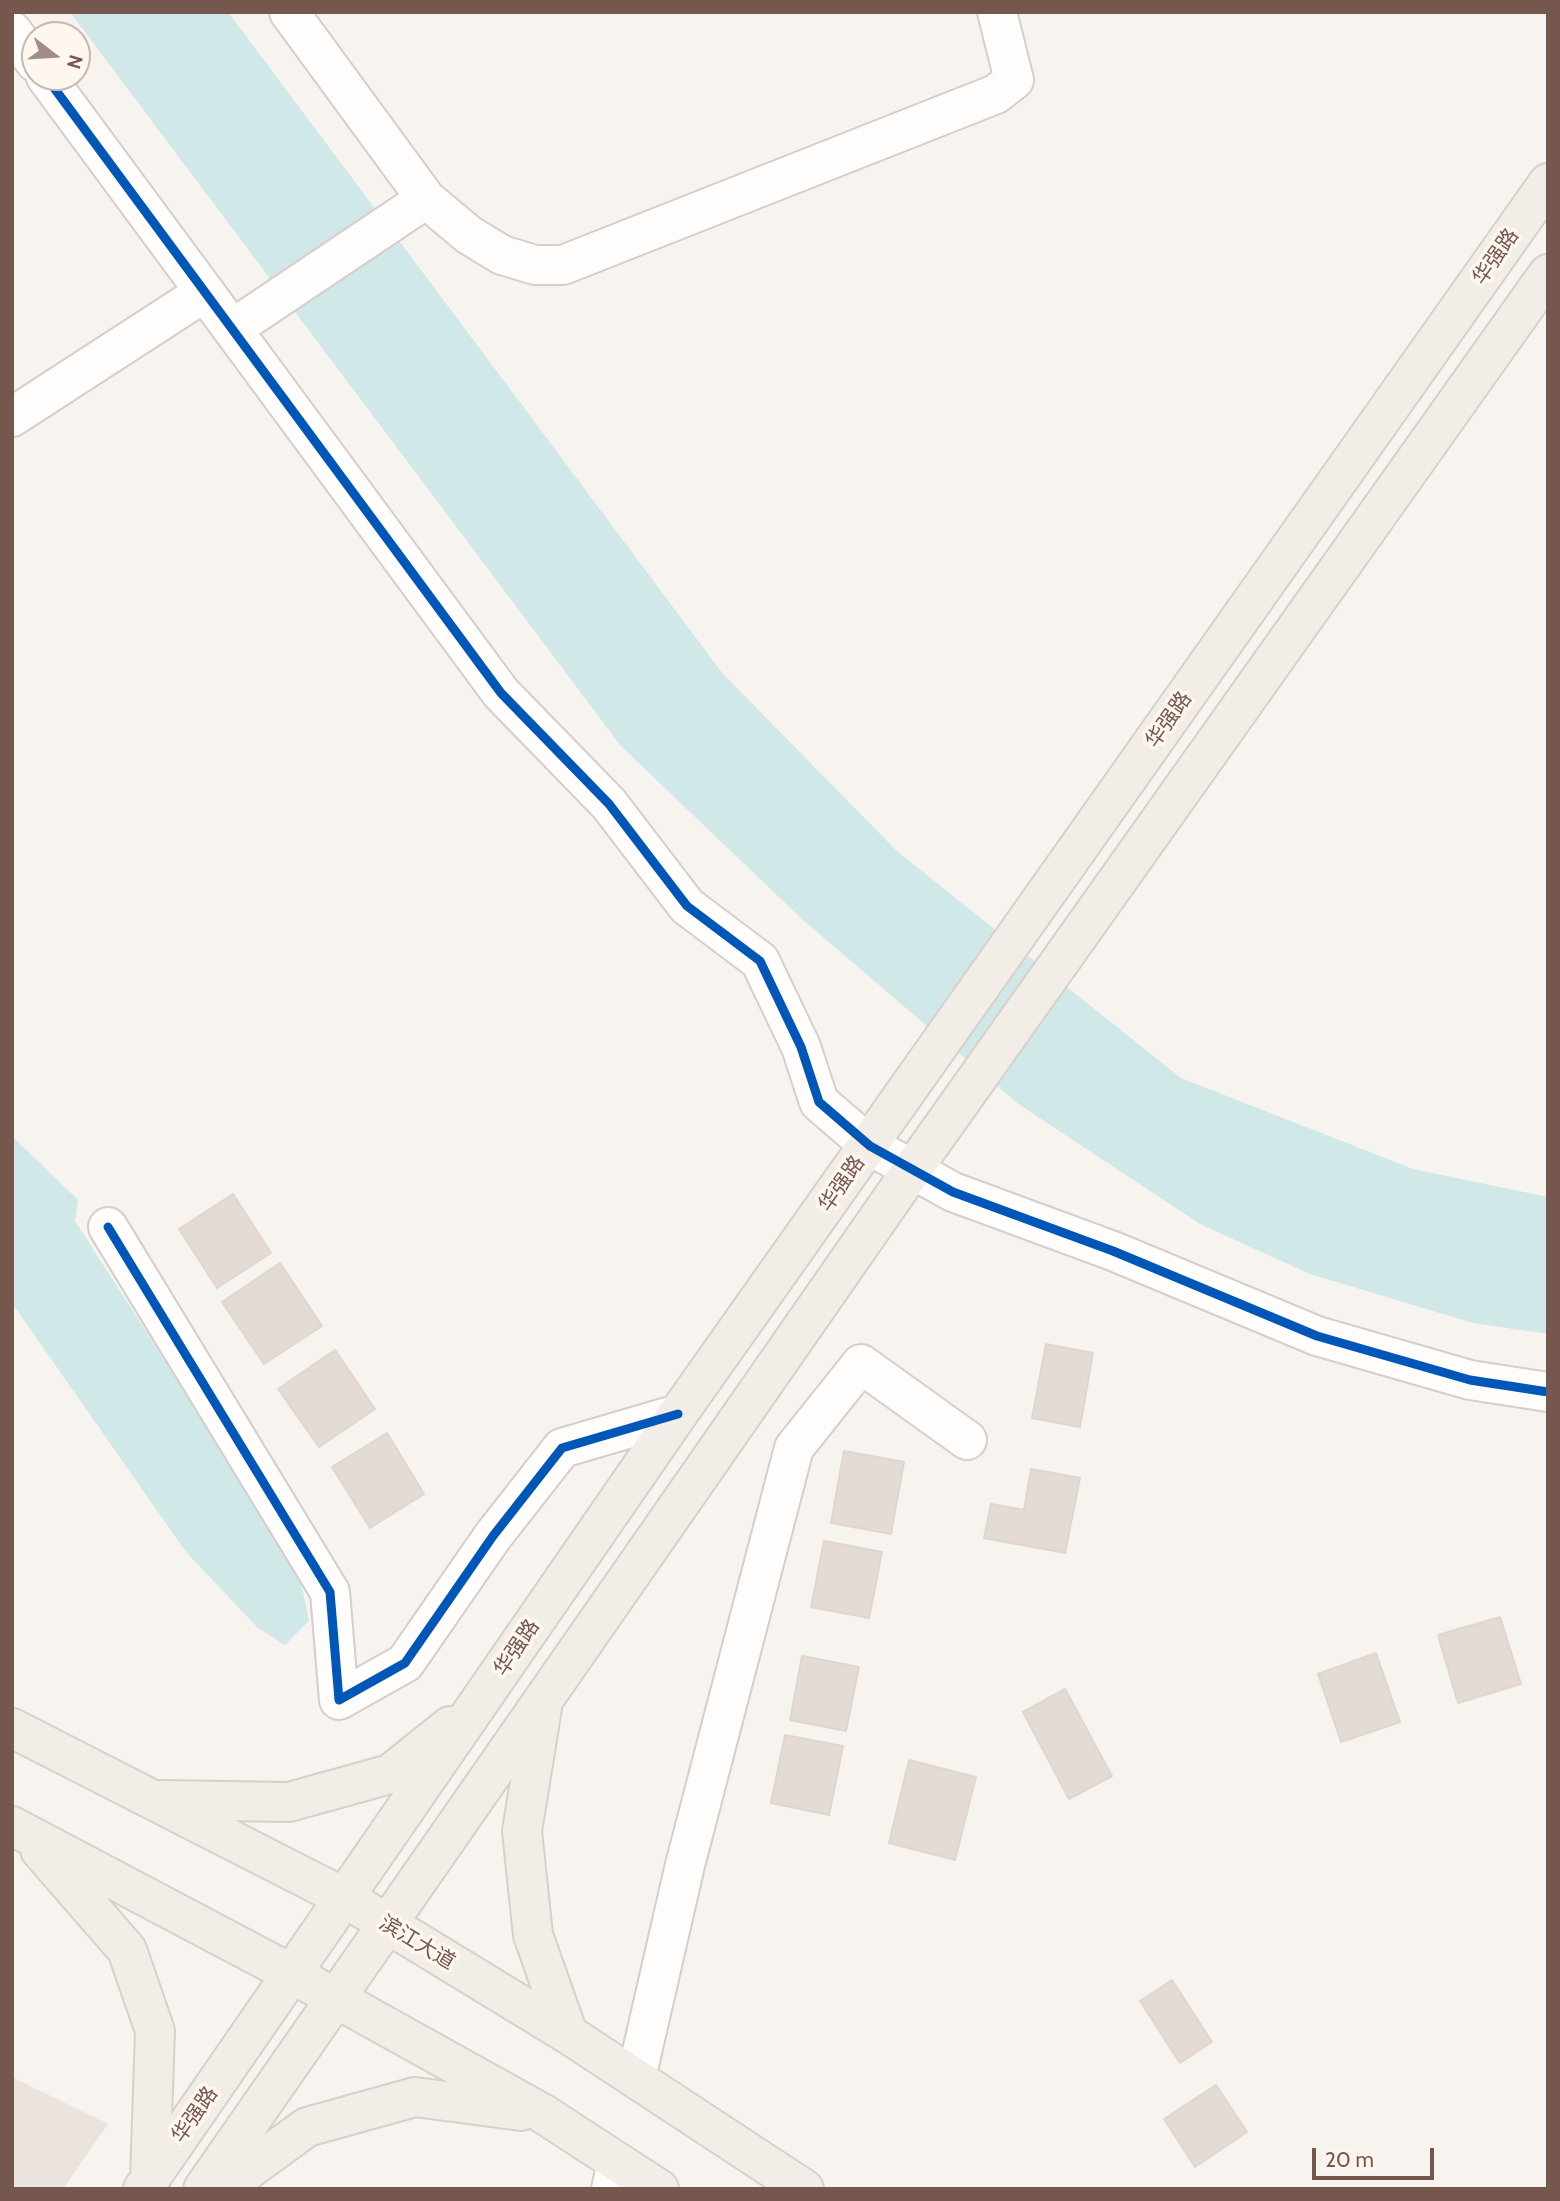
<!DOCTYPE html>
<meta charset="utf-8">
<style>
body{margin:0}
#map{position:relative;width:1560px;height:2201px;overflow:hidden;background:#f7f3ee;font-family:Cabin,sans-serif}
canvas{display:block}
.frame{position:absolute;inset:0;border:14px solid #75574e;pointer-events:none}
.north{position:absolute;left:21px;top:21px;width:70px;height:70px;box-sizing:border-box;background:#fef7f0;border:2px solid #c7b7af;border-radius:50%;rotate:107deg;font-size:19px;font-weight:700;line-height:28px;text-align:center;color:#75574e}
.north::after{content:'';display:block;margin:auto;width:24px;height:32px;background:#a28e86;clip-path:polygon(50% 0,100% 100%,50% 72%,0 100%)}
.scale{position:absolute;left:1312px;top:2148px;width:122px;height:32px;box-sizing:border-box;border:4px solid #75574e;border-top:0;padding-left:9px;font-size:21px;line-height:24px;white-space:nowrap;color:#75574e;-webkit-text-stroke:5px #fef7f0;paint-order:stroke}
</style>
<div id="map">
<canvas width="1560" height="2201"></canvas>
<div class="frame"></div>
<div class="north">N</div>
<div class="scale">20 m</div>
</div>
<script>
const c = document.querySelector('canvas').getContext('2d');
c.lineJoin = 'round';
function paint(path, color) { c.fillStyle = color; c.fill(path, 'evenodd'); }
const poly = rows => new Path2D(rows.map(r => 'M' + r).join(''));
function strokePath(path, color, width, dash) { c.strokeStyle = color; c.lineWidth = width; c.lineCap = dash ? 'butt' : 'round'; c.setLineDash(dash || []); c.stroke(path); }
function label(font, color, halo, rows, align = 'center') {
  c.font = font + ' Cabin,"Noto Sans SC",sans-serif'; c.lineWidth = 7; c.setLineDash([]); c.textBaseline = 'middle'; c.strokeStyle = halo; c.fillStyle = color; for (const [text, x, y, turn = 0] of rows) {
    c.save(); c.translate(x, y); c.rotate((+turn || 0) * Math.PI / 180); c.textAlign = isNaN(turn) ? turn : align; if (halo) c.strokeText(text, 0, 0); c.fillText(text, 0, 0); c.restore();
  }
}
paint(poly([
 [12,2077,108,2124,63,2189,12,2189]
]), '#eae3de');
paint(poly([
 [70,12,228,12,723,674,898,852,1181,1078,1413,1169,1548,1197,1548,1334,1473,1323,1310,1274,1200,1224,1017,1103,803,920,620,745],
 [12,1136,78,1200,75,1221,298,1568,309,1621,285,1645,258,1628,186,1552,12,1303]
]), '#d0e8e7');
const building = poly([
 [233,1194,271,1253,217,1288,179,1229,233,1194],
 [280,1263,322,1326,264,1364,222,1302,280,1263],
 [1046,1344,1093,1353,1080,1427,1032,1418,1046,1344],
 [335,1350,375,1409,319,1447,278,1389,335,1350],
 [387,1433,424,1494,370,1528,332,1467,387,1433],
 [844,1451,904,1462,891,1534,831,1523,844,1451],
 [1031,1469,1080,1478,1065,1553,984,1538,991,1504,1024,1510,1031,1469],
 [824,1541,882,1552,869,1618,811,1607,824,1541],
 [1500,1617,1521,1684,1458,1703,1438,1635,1500,1617],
 [1376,1653,1400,1722,1341,1742,1318,1674,1376,1653],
 [802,1656,859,1667,846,1731,790,1720,802,1656],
 [1065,1689,1112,1776,1069,1799,1023,1712,1065,1689],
 [785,1735,843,1746,829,1815,771,1803,785,1735],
 [909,1760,976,1777,955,1860,889,1843,909,1760],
 [1172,1980,1212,2042,1180,2063,1140,2001,1172,1980],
 [1216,2085,1247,2132,1195,2167,1164,2119,1216,2085]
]);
paint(building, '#e4dbd5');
strokePath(building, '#e0d5d0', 2);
const minor = poly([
 [289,12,426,199],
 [12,31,35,62],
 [46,77,501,693,609,804,687,906,760,961,801,1047,819,1102,870,1146,953,1192,1113,1251,1317,1336,1470,1380,1548,1392],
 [232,329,426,199,469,235,502,255,535,265,563,265,996,94,1014,80,997,12],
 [12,417,205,292],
 [108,1227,330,1592,339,1700,405,1663,493,1536,562,1448,678,1414],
 [636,2078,685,1865,794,1448,861,1364,967,1440],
 [611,2189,617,2162]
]);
const major = poly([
 [542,1708,522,1831,533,1935,568,2034],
 [12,1728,345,1898,568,2034,804,2189],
 [160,1800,289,1802,390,1774,450,1726],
 [12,1826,292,1974,542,2113,659,2189],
 [40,1850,127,1950,155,2031,150,2179],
 [143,2189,678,1414,1548,183],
 [203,2189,912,1170,1548,274],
 [222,2189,307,2127,415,2097,521,2111]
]);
strokePath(minor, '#d6ceca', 42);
strokePath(major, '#d8d0cb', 42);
strokePath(minor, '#fefdfc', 38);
strokePath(major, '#f2ede7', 38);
strokePath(poly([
 [46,77,501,693,609,804,687,906,760,961,801,1047,819,1102,870,1146,953,1192,1113,1251,1317,1336,1470,1380,1548,1392],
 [108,1227,330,1592,339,1700,405,1663,493,1536,562,1448,678,1414]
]), '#0057b8', 9);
label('21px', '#75574e', '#fef7f0', [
 ["华强路",1496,257,-55],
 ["华强路",1169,720,-55],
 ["华强路",842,1184,-55],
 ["华强路",517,1648,-56],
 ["滨江大道",417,1943,31],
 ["华强路",195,2115,-55]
]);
</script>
